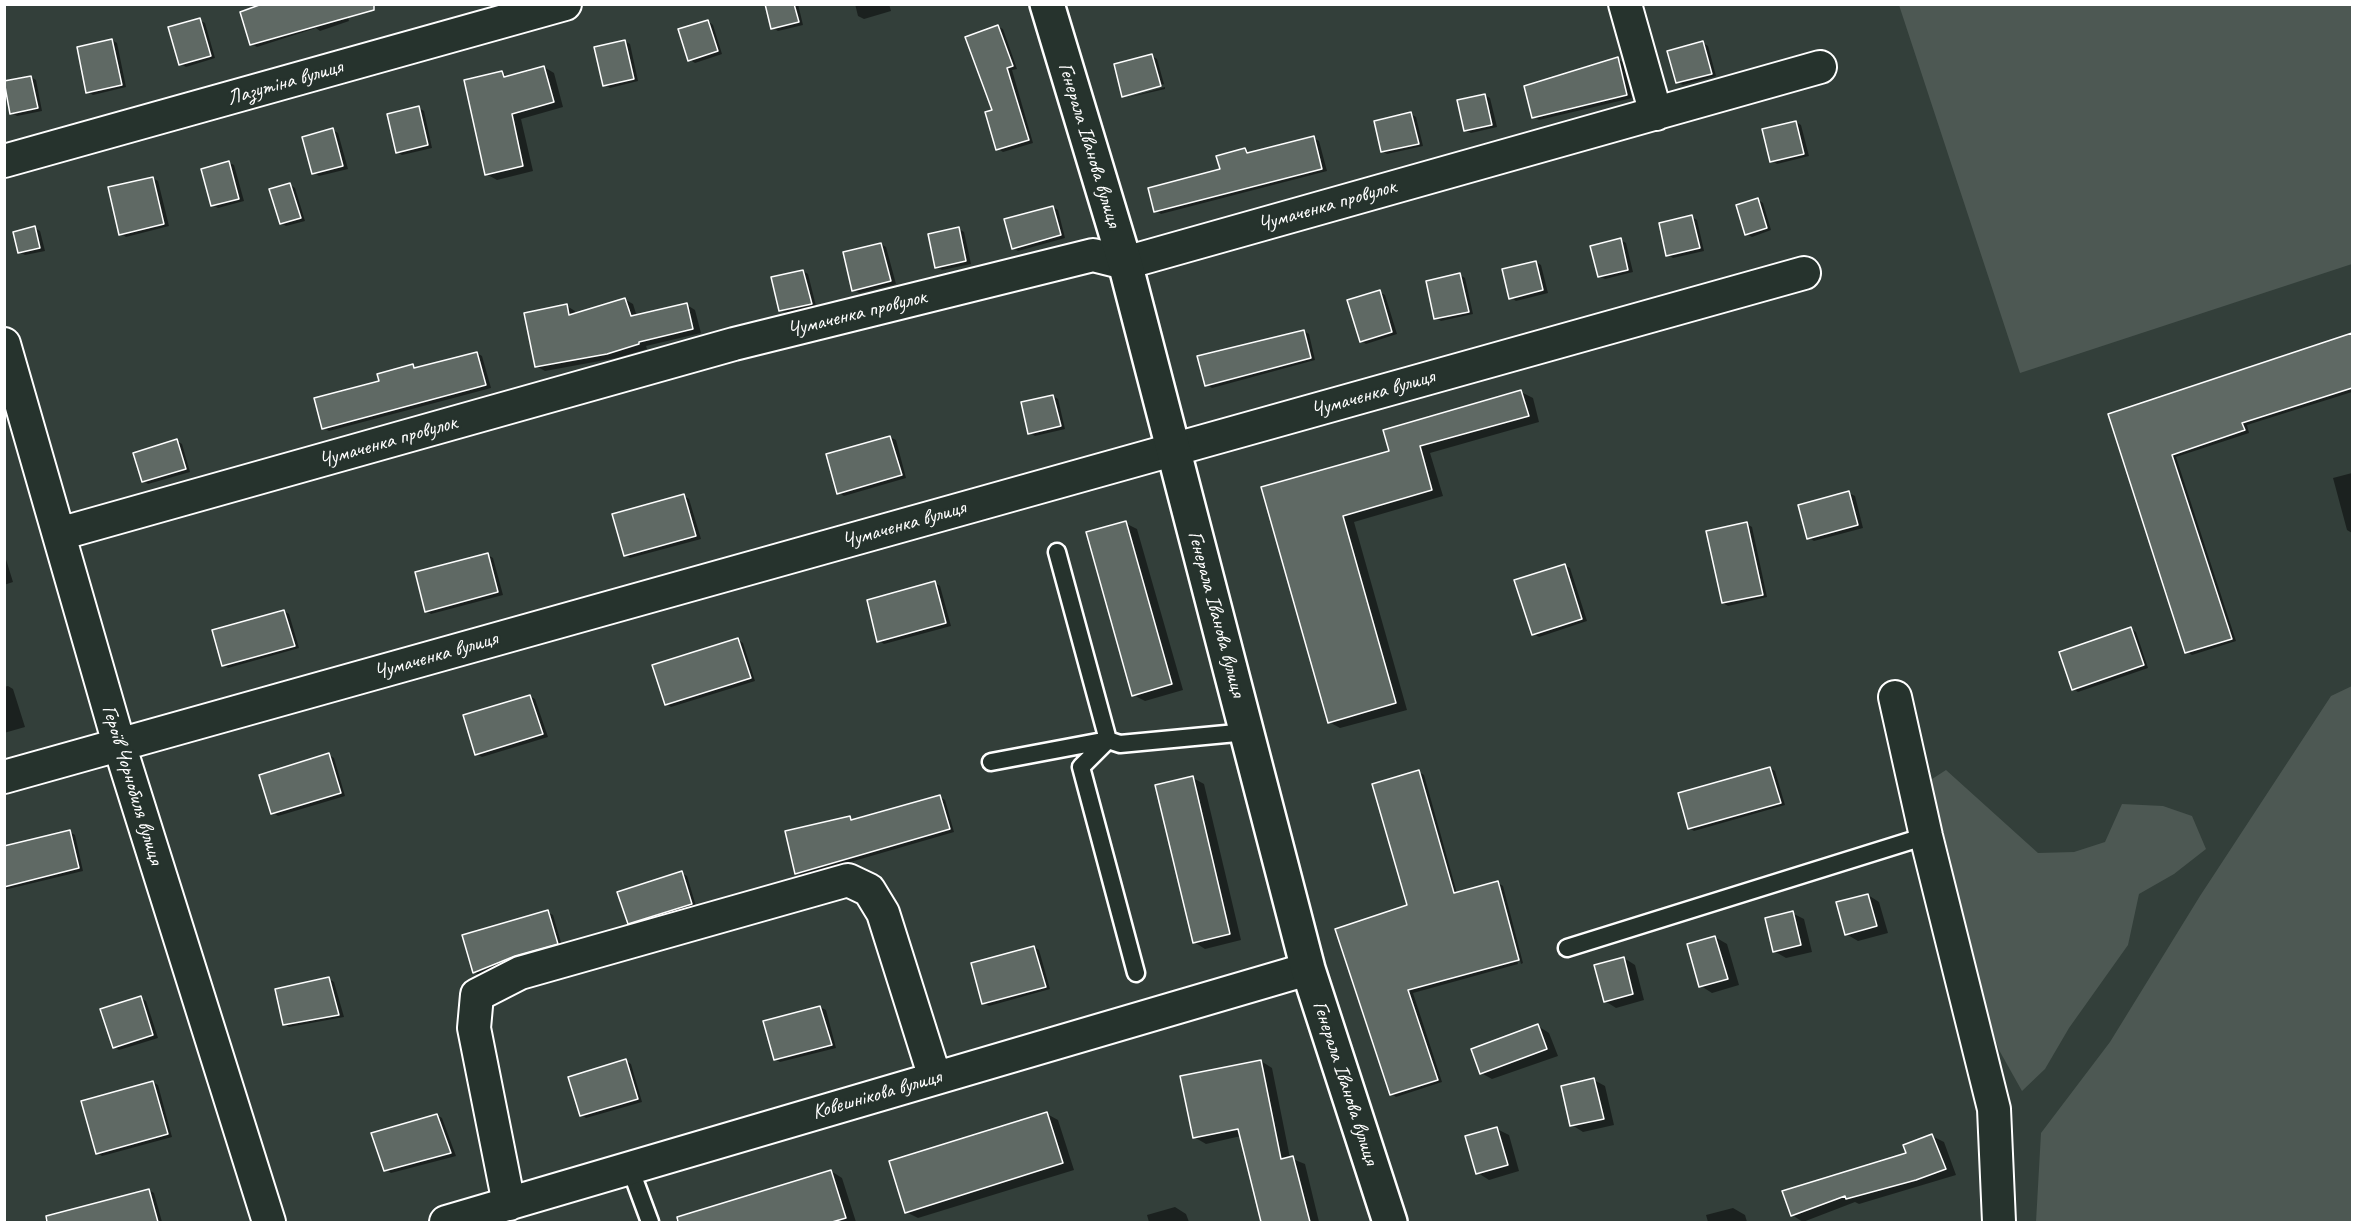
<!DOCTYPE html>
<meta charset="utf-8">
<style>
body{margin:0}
#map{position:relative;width:2357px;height:1227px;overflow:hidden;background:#333f3a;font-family:Caveat,sans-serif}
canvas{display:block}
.frame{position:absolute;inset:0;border:6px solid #fff;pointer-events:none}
</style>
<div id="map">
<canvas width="2357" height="1227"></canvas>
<div class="frame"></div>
</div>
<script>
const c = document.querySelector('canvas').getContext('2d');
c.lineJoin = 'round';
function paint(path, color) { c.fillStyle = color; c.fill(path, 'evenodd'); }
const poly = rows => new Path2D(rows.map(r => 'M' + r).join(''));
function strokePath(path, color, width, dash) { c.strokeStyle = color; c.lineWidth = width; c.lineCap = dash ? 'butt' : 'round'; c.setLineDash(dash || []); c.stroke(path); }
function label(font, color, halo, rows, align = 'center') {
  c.font = font + ' Caveat,sans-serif'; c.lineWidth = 5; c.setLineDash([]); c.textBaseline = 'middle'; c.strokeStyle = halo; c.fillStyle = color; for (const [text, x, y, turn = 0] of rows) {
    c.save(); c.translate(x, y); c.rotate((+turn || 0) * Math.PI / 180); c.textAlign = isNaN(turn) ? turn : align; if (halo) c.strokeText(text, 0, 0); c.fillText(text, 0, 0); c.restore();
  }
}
paint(poly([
 [1899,5,2352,5,2352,264,2020,373],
 [2352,686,2352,1222,2036,1222,2041,1133,2110,1042,2200,896,2331,696],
 [1946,770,2038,853,2074,852,2105,842,2122,804,2163,806,2192,816,2206,849,2174,874,2139,894,2128,945,2069,1028,2045,1069,2022,1091,1999,1050,1972,975,1951,861,1929,781]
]), '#4d5853');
paint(poly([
 [344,4,349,21,320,31,316,28,257,47,251,44],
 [767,4,798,4,803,25,778,31,773,28],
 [855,4,889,4,891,11,864,19,858,16],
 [199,20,205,23,215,58,186,67,180,64],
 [708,21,713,25,722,54,695,63,690,60],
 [997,26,1003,29,1017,69,1012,70,1033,143,1003,152,998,149,994,111],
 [112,40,117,43,126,87,93,95,88,92],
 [625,41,630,44,638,81,610,88,605,85],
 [1703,43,1708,46,1716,76,1683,85,1677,82],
 [1152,56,1157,59,1164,84,1123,96],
 [1617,59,1623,62,1632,98,1539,120,1534,117,1588,69,1587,66],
 [544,67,554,73,563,107,521,119,533,171,497,180,486,174,502,73,510,77],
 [31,77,36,80,42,111,17,116,12,113],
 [1165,87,1165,89,1126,98],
 [1485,95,1490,98,1497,127,1471,133,1465,130],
 [419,108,424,111,432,148,402,155,397,152],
 [1411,114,1416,117,1423,146,1387,154,1382,151],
 [1796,122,1801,125,1809,156,1777,164,1772,161],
 [333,130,338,133,348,169,319,176,314,173],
 [1314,138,1319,141,1327,171,1161,214,1156,211,1222,170,1245,150,1251,153],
 [228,162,234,165,244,201,218,208,212,205],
 [153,178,158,181,169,226,126,237,121,234],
 [290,185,295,188,305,221,286,226,281,223],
 [1758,200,1763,203,1771,230,1752,237,1746,234],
 [1053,207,1058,210,1065,238,1018,251,1013,248],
 [1692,217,1697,220,1704,251,1673,258,1668,255],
 [35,228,40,231,45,251,25,255,19,252],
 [959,229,964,232,971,264,942,270,937,267],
 [1621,240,1626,243,1633,272,1605,279,1599,276],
 [881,244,886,247,896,284,859,293,854,290],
 [1536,262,1541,265,1548,293,1516,301,1511,298],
 [803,271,808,274,816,306,786,313,781,310],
 [1460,275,1465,278,1473,314,1441,321,1436,318],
 [1379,292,1385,295,1397,334,1366,344,1361,341],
 [624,299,633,304,637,317,687,305,695,310,701,333,646,346,647,349,616,358,545,371,536,366,567,306,575,311,576,315],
 [1304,331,1309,334,1315,360,1212,388,1207,385],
 [2352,336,2352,392,2247,425,2249,433,2176,457,2236,641,2192,655,2187,652,2110,415],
 [477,353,482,356,491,388,329,431,323,428,380,382,413,366,419,369],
 [1521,392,1533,398,1539,422,1430,453,1443,496,1354,522,1407,710,1340,728,1329,722,1263,488,1390,452],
 [1053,396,1058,399,1065,429,1035,436,1030,433],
 [890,437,896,440,906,478,844,496,839,493],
 [177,441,182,444,190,472,148,484,143,481],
 [2352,473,2352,533,2347,530,2333,478],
 [1849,493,1855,496,1863,528,1814,541,1809,538],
 [684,496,689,499,701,539,630,558,625,555],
 [1125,523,1137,529,1183,690,1145,701,1133,695],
 [1747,524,1752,527,1767,597,1728,606,1723,603],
 [4,553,13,582,4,585],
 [488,555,493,558,503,595,431,614,426,611],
 [1564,565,1570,568,1587,621,1539,637,1533,634],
 [935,583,940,586,951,626,884,644,879,641],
 [284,611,289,614,299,648,228,668,223,665],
 [2131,629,2136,632,2148,668,2078,692,2073,689],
 [738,640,743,643,755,681,671,707,666,704],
 [8,686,13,689,25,727,4,733,4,687],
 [530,696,535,699,548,737,482,757,476,754],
 [329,755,334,758,345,796,278,816,273,813],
 [1770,768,1775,771,1785,805,1694,831,1689,828],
 [1419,772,1424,775,1457,893,1498,883,1503,886,1523,963,1521,964,1500,885,1497,885,1518,964,1413,993,1442,1082,1396,1097,1391,1094],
 [1193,778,1204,784,1241,940,1205,949,1194,942],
 [940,797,945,800,954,832,802,876,797,873,850,817,855,821],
 [70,832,75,835,83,871,4,890,4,848],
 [681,873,687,876,696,906,634,926,629,923],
 [1868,895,1879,902,1888,933,1858,941,1846,934],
 [547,912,553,915,562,946,521,958,479,975,474,972],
 [1792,913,1804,919,1812,952,1786,958,1774,951],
 [1715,937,1727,944,1739,985,1712,993,1701,986],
 [1034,947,1039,950,1050,989,989,1006,983,1003],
 [1624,958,1635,965,1644,1000,1616,1008,1605,1001],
 [329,979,334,982,344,1017,289,1027,284,1024],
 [140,998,146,1001,158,1038,119,1050,114,1047],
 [820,1007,826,1010,836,1048,780,1062,775,1059],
 [1538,1026,1549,1033,1558,1056,1492,1079,1481,1073],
 [626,1061,631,1064,642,1102,586,1118,581,1115],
 [1261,1061,1272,1068,1290,1158,1305,1164,1319,1222,1262,1222,1241,1136,1206,1144,1194,1137],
 [1594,1080,1605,1086,1614,1125,1583,1132,1572,1125],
 [153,1082,158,1085,172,1137,102,1156,97,1153],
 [1047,1114,1058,1120,1074,1170,918,1218,906,1212],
 [437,1115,442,1118,456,1156,391,1173,386,1170],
 [1497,1129,1509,1135,1519,1171,1489,1180,1478,1173],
 [1932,1136,1944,1142,1956,1175,1859,1204,1855,1202,1803,1222,1792,1215,1908,1154],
 [831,1171,842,1178,856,1222,677,1222,676,1219],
 [149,1190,154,1193,162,1222,74,1222,70,1211],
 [1175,1207,1186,1214,1189,1222,1149,1222,1147,1215],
 [1733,1208,1745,1215,1747,1222,1708,1222,1706,1215]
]), '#0007');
const building = poly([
 [262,4,374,4,374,10,250,45,240,12,262,4],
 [765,4,794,4,799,22,771,29,765,4],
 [200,18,211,56,179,65,168,27,200,18],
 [708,20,718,51,688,61,678,29,708,20],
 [998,25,1013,66,1007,68,1029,140,996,150,985,112,992,110,965,37,998,25],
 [112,39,122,85,86,93,77,47,112,39],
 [625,40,634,79,603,86,594,47,625,40],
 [1703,41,1712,74,1676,83,1667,51,1703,41],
 [1152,54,1161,86,1122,97,1114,64,1152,54],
 [1618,57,1627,95,1532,118,1524,86,1618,57],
 [544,66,554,102,512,114,523,166,485,175,464,80,502,71,504,77,544,66],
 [31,76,38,108,10,114,4,81,31,76],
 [1485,94,1492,125,1464,131,1457,100,1485,94],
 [419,106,428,145,396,153,387,114,419,106],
 [1411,112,1419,144,1381,152,1374,121,1411,112],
 [1796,121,1804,154,1770,162,1762,129,1796,121],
 [333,128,343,166,312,174,302,137,333,128],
 [1314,136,1322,169,1154,212,1148,188,1220,169,1216,156,1245,148,1247,153,1314,136],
 [229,161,239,199,211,206,201,169,229,161],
 [153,177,164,224,119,235,108,187,153,177],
 [290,183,301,218,280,224,269,189,290,183],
 [1758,198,1767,228,1745,235,1736,205,1758,198],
 [1053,206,1061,235,1012,249,1004,219,1053,206],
 [1692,215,1700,248,1666,256,1659,223,1692,215],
 [35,226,40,248,18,253,13,232,35,226],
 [959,227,966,261,935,268,928,234,959,227],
 [1621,238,1628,270,1598,277,1590,246,1621,238],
 [881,243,891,281,852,291,843,252,881,243],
 [1536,261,1543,290,1509,299,1502,269,1536,261],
 [803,270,812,304,779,311,771,277,803,270],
 [1460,273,1469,312,1434,319,1426,281,1460,273],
 [1380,290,1392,332,1360,342,1347,300,1380,290],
 [625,298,631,316,687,303,693,329,639,342,639,344,607,354,535,367,524,313,567,304,569,315,625,298],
 [1304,330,1311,358,1205,386,1197,356,1304,330],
 [2352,333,2352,388,2242,423,2245,430,2172,455,2232,639,2185,653,2108,414,2352,333],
 [477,352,486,385,322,429,314,398,379,381,377,374,413,364,414,368,477,352],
 [1521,390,1529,416,1420,446,1432,490,1343,516,1396,703,1328,723,1261,487,1389,451,1383,430,1521,390],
 [1053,395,1061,426,1028,434,1021,402,1053,395],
 [890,436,902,475,837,494,826,454,890,436],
 [177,439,186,469,142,482,133,453,177,439],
 [1849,491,1858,525,1807,539,1798,505,1849,491],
 [684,494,696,536,624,556,612,514,684,494],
 [1126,521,1172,684,1132,696,1086,532,1126,521],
 [1747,522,1763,595,1722,603,1706,531,1747,522],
 [488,553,498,592,425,612,415,572,488,553],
 [1565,564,1582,619,1532,635,1514,580,1565,564],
 [935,581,946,623,877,642,867,600,935,581],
 [284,610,295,646,222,666,212,630,284,610],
 [2131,627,2144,665,2072,690,2059,652,2131,627],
 [738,638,751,678,665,705,652,665,738,638],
 [530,695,543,734,475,755,463,715,530,695],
 [329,753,341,793,271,814,259,775,329,753],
 [1770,767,1781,803,1688,829,1678,793,1770,767],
 [1419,770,1454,893,1498,881,1519,960,1408,990,1438,1080,1390,1095,1335,929,1407,905,1372,784,1419,770],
 [1193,776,1230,934,1193,943,1155,785,1193,776],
 [940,795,950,829,795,874,785,831,850,816,851,820,940,795],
 [70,830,79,868,4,887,4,846,70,830],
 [682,871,692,904,628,924,617,892,682,871],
 [1868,894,1877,926,1845,935,1836,902,1868,894],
 [548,910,558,944,515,956,473,973,462,935,548,910],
 [1793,911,1801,945,1773,952,1765,918,1793,911],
 [1715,936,1728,979,1699,987,1687,944,1715,936],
 [1034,946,1046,987,982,1004,971,963,1034,946],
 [1624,957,1633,994,1604,1002,1594,965,1624,957],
 [329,977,339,1015,283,1025,275,989,329,977],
 [141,996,153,1035,113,1048,100,1009,141,996],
 [820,1006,832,1045,774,1060,763,1021,820,1006],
 [1538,1024,1547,1049,1480,1074,1471,1049,1538,1024],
 [626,1059,638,1099,580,1116,568,1077,626,1059],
 [1261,1060,1281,1159,1293,1156,1310,1222,1261,1222,1238,1129,1193,1138,1180,1076,1261,1060],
 [1594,1078,1604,1119,1570,1126,1561,1086,1594,1078],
 [153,1081,168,1134,96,1154,81,1101,153,1081],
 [1047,1112,1063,1163,905,1213,889,1161,1047,1112],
 [437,1114,451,1153,384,1171,371,1133,437,1114],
 [1497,1127,1508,1165,1476,1174,1465,1136,1497,1127],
 [1932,1134,1946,1169,1916,1180,1846,1199,1845,1196,1791,1216,1782,1191,1906,1153,1903,1145,1932,1134],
 [831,1170,846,1218,832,1222,678,1222,677,1217,831,1170],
 [149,1189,158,1222,47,1222,46,1216,149,1189]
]);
paint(building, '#5f6964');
strokePath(building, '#fff', 1.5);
const service = poly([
 [1057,552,1108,740,1120,744,1247,732],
 [1108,740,1081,767,1136,973],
 [991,762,1108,740],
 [1567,948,1926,836],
 [630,1168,650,1222]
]);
const minor = poly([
 [1625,4,1656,114],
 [4,161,565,4],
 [4,344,119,744,269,1222],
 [59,534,734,344,1093,255,1125,263,1820,67],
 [1895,697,1926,836,1994,1109,1999,1222],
 [4,777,1804,273],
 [509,1204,474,1028,477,995,520,973,848,880,869,890,883,913,935,1078],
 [446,1222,1308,969]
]);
const tertiary = poly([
 [1047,4,1125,263,1308,969,1390,1222]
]);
strokePath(service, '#fff', 21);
strokePath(minor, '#fff', 36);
strokePath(tertiary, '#fff', 38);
strokePath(service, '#26332d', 16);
strokePath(minor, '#26332d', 32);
strokePath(tertiary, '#26332d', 33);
label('21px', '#fff', '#26332d', [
 ["Лазутіна вулиця",285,83,-16],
 ["Генерала Іванова вулиця",1089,145,73],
 ["Чумаченка провулок",1327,206,-16],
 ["Чумаченка провулок",857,314,-14],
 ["Чумаченка вулиця",1373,394,-16],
 ["Чумаченка провулок",388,442,-16],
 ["Чумаченка вулиця",904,525,-16],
 ["Генерала Іванова вулиця",1216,614,75],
 ["Чумаченка вулиця",436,656,-16],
 ["Героїв Чорнобиля вулиця",132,785,73],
 ["Генерала Іванова вулиця",1345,1083,72],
 ["Ковешнікова вулиця",877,1095,-16]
]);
</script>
